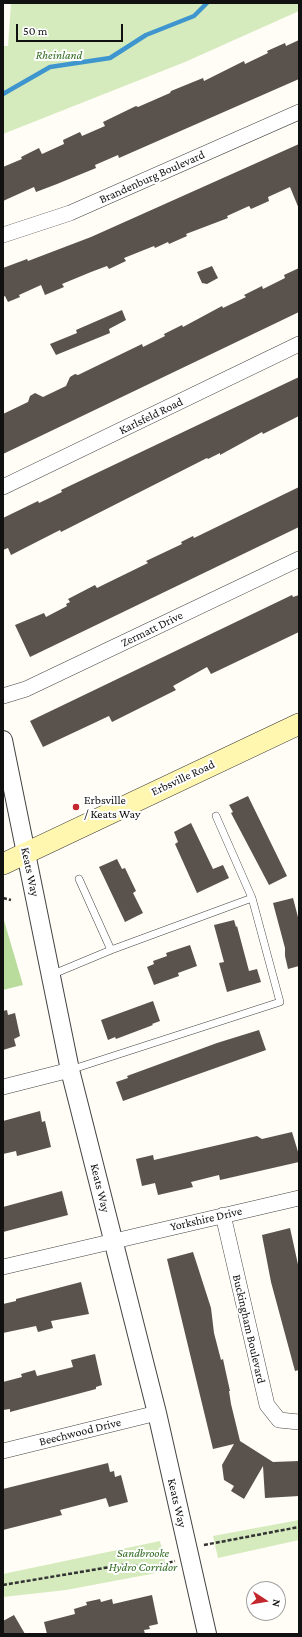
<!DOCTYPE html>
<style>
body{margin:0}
#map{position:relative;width:302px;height:1637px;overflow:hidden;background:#fffdf5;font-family:"Crimson Pro",serif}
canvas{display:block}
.frame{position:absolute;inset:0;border:4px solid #111;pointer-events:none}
.north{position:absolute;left:246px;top:1581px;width:40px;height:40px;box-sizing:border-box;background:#fff;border:1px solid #a0a0a0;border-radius:50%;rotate:102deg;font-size:11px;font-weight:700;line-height:16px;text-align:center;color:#111}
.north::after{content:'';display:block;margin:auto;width:14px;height:18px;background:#c4262e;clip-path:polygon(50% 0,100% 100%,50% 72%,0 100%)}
.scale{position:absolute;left:16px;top:24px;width:107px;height:18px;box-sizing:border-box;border:2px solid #111;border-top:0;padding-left:5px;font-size:12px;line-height:14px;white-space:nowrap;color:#111;-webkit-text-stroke:3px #fff;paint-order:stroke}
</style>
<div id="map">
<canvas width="302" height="1637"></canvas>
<div class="frame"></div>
<div class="north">N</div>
<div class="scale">50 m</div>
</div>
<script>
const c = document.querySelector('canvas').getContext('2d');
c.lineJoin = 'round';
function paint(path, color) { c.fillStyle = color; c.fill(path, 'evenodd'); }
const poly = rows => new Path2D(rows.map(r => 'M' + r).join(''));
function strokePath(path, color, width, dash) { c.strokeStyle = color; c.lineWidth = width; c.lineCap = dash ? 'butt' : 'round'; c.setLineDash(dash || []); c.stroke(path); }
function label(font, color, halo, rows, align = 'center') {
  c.font = font + ' "Crimson Pro",serif'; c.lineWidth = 4; c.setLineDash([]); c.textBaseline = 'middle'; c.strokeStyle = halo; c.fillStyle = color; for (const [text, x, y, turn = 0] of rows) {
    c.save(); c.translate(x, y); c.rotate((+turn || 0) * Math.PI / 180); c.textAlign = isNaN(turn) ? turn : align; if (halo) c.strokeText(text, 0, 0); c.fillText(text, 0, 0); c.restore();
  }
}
paint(poly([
 [11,3,299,3,299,11,185,62,3,134,3,46,8,46],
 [299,1520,299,1540,218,1558,213,1536],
 [160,1541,167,1571,66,1590,3,1597,3,1574]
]), '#d5ebbd');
paint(poly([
 [3,917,23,985,3,990]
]), '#b9dc9c');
strokePath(poly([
 [3,94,50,67,110,58,146,35,194,16,207,3]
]), '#3f96cf', 4.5);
paint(poly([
 [299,40,299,79,119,158,118,155,95,165,96,168,57,184,36,192,34,187,3,201,3,167,22,159,21,157,39,148,42,154,64,144,63,140,80,132,82,136,105,126,103,122,136,106,138,107,170,93,171,91,203,78,204,81,244,61,245,64,268,53,267,51,285,43,286,46],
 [299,144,299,209,290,187,268,197,269,201,251,209,249,206,227,216,228,218,186,234,187,236,169,244,168,242,155,248,154,246,124,258,126,261,109,269,107,266,91,272,62,284,64,287,45,295,41,285,19,295,20,297,8,302,5,296,3,297,3,268,27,259,28,261,91,237],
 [212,266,218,278,207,284,202,283,197,272],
 [299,268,299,312,3,454,3,414,28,402,30,396,35,393,43,397,66,386,70,377,75,374,78,375,142,344,143,347,165,336,164,334,182,325,183,327,222,306,223,308,246,297,244,295,262,286,263,289,285,278,284,275],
 [122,310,126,320,109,329,110,333,56,355,50,344,77,333,76,330],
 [299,377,299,416,263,434,262,432,220,455,220,453,208,459,207,458,61,532,60,530,11,555,8,548,3,550,3,518,38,501,39,503,62,492,61,490],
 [299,487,299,527,30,657,15,625,44,613,46,617,67,606,66,604,70,602,68,599,95,585,97,588,105,584,148,563,146,561,182,544,181,542,193,536,194,538],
 [292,595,293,597,299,595,299,632,211,674,207,667,173,686,176,690,112,722,109,716,43,747,30,721],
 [248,796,287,876,269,885,231,813,233,812,229,805],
 [191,823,213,869,223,865,229,878,197,893,175,844,178,842,174,832],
 [117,859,122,869,125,868,136,891,133,893,143,913,125,922,99,867],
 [293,898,299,921,299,966,288,969,285,956,285,948,273,903],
 [234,920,236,927,237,926,249,971,257,969,261,982,227,992,219,963,224,962,214,925],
 [190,945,197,966,178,973,179,976,154,985,147,967,154,964,153,961,167,956,166,953],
 [153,1001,160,1021,152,1024,153,1025,116,1039,115,1037,108,1040,101,1020],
 [7,1010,8,1015,15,1013,20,1036,14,1039,16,1046,3,1050,3,1011],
 [259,1030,266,1050,123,1101,116,1082,128,1078,127,1076,217,1043],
 [40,1111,42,1122,45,1121,51,1147,17,1156,16,1151,3,1154,3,1121],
 [292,1132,299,1155,299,1162,220,1180,219,1175,191,1182,193,1187,158,1195,155,1183,142,1186,136,1159,153,1155,154,1160,257,1136,262,1139],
 [62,1191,68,1215,3,1232,3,1207],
 [290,1228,299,1269,299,1370,295,1371,271,1282,262,1235],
 [193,1252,211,1308,214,1333,221,1360,223,1359,226,1373,230,1391,229,1391,231,1404,240,1441,273,1462,299,1461,299,1496,265,1498,263,1466,244,1499,231,1491,234,1486,224,1480,222,1465,234,1444,213,1449,167,1259],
 [81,1282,89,1314,51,1321,53,1328,38,1332,36,1326,3,1333,3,1304,16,1301,16,1299],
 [95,1354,102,1385,96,1387,96,1389,10,1412,10,1409,3,1410,3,1382,22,1377,21,1374,35,1370,37,1376,73,1367,71,1360],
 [108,1463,110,1472,114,1471,115,1477,121,1475,128,1502,109,1507,106,1498,60,1510,62,1515,3,1530,3,1489],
 [152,1595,158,1624,149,1626,150,1629,144,1630,145,1634,47,1634,44,1622,75,1614,74,1609,87,1605,86,1602,100,1599,101,1602,112,1599,113,1604],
 [14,1615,25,1634,3,1634,3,1621]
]), '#5a524d');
const service = poly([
 [79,879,111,950],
 [51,975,111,950,252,898],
 [70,1070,280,1002,252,898,216,816]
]);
const minor = poly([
 [3,235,70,213,299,112],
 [3,487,299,344],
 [3,696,26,689,299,559],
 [3,1087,70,1070],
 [223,1215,267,1405,279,1420,299,1422],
 [3,1267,299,1198],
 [3,1451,157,1413]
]);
const tertiary = poly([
 [3,740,70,1070,157,1413,207,1634]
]);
const secondary = poly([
 [3,864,299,724]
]);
strokePath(service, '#444', 8);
strokePath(minor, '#444', 16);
strokePath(tertiary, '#444', 20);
strokePath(secondary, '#333', 22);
strokePath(poly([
 [3,898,11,900],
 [204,1545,299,1527],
 [3,1585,122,1565,152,1567,175,1561]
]), '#333', 2.5, [4, 2]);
strokePath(service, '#fff', 7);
strokePath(minor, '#fff', 15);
strokePath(tertiary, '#fff', 18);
strokePath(secondary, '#fff6b0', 21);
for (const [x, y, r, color] of [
 [76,807,4,"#c4262e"]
]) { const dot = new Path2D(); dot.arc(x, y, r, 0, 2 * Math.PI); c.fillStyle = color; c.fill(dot); strokePath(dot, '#fff', 1.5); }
label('italic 12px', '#2f6b1f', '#fff', [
 ["Rheinland",59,55],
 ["Sandbrooke",143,1553],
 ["Hydro Corridor",143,1567]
]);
label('12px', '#111', '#fff', [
 ["Brandenburg Boulevard",152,177,-24],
 ["Karlsfeld Road",151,416,-26],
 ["Zermatt Drive",152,629,-26],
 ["Erbsville Road",183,778,-25],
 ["Keats Way",30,872,78],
 ["Keats Way",100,1188,76],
 ["Yorkshire Drive",206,1219,-13],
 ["Buckingham Boulevard",249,1329,77],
 ["Beechwood Drive",80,1432,-14],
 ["Keats Way",177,1503,77]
]);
label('12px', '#111', '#fff', [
 ["Erbsville",84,800],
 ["/ Keats Way",84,814]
], 'left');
</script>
